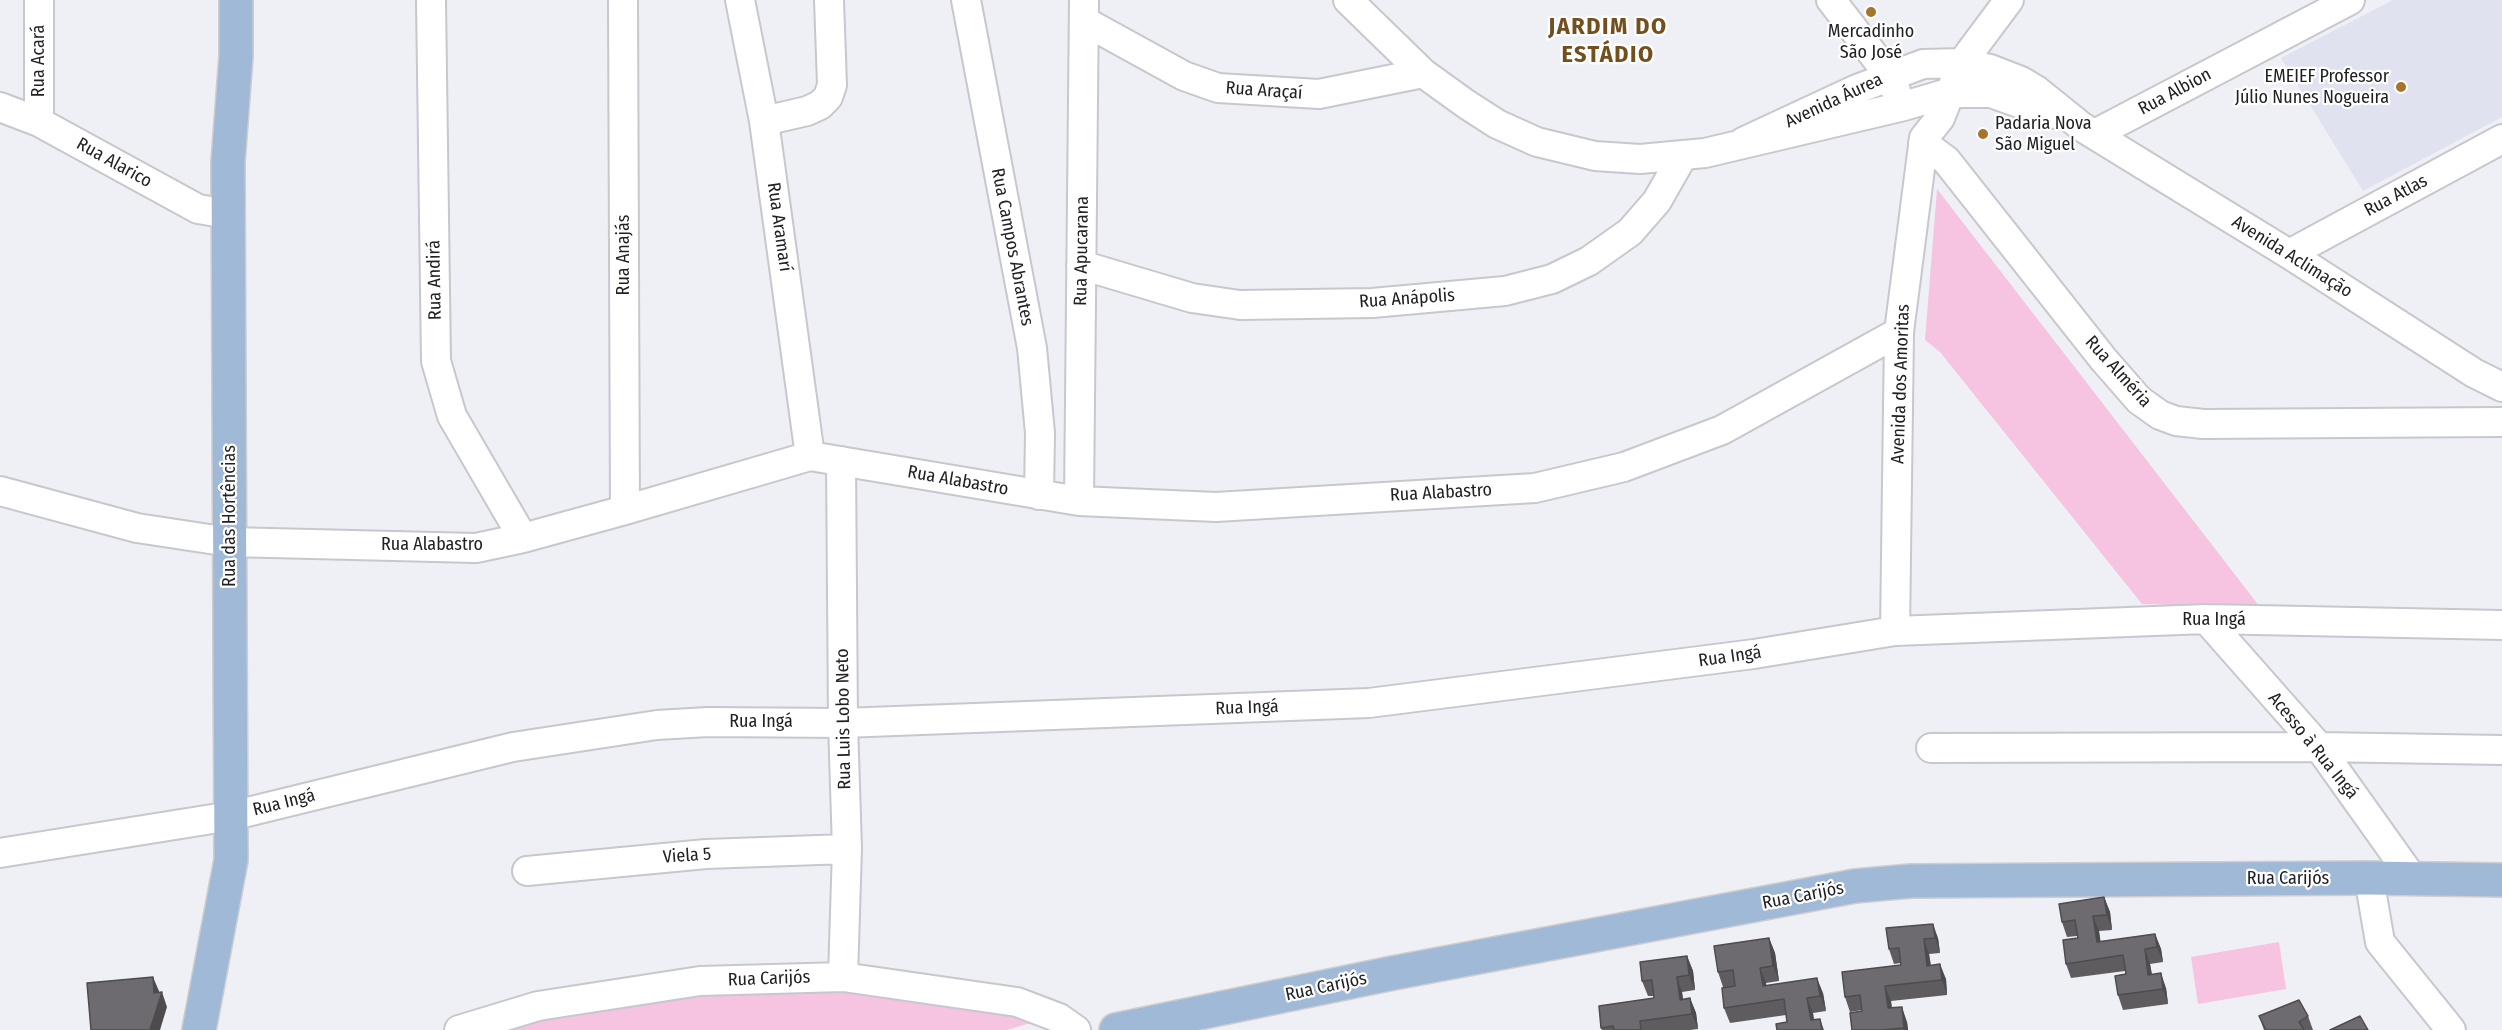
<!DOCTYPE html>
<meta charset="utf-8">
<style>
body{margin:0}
canvas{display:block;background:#efeff6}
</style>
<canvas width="2502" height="1030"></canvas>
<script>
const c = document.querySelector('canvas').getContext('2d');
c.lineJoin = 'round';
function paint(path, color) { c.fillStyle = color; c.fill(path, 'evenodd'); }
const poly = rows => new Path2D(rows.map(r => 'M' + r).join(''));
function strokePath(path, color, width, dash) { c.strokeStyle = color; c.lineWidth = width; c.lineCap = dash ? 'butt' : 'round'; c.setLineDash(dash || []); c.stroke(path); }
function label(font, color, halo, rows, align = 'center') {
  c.font = font + ' "Fira Sans Condensed",sans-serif'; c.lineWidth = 4.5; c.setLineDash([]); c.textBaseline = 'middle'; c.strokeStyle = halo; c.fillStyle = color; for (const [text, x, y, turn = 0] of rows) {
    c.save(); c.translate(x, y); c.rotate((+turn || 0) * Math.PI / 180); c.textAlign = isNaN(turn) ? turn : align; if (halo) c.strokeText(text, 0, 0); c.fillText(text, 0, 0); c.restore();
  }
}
paint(poly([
 [2393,0,2502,0,2502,117,2363,191,2281,58]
]), '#e1e2f0');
paint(poly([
 [1937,189,2260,607,2142,604,1940,352,1925,340],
 [2279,942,2286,989,2198,1004,2191,957],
 [854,989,947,1001,1037,1021,1007,1030,506,1030,548,1017,704,996]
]), '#f6c4e0');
const minor = poly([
 [39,0,39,122],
 [431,0,436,361,452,416,523,538],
 [623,0,625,510],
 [740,0,764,121,810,456],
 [966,0,1032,348,1040,433,1039,495],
 [1348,0,1423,73,1466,104,1497,124,1537,142,1595,156,1640,159,1705,153,1904,106,1948,93,1991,93,2050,114],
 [1831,0,1889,75,1896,91],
 [1084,21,1184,76,1218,88,1319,94,1423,73],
 [0,107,39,122,198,209,228,214],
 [764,121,807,111,820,105,828,97,832,85,829,0],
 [2095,134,2350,0],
 [1743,142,1857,89,1923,64,1962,63,1990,69,2021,81,2036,90,2082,127,2289,254,2474,373,2502,387],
 [1923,143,1946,160,2104,360,2139,400,2160,415,2176,421,2203,424,2502,422],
 [2289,254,2502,139],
 [1081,265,1192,298,1240,305,1372,303,1505,291,1552,279,1589,261,1630,232,1657,201,1682,157],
 [841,461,843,723,847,849,843,977],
 [0,491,137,528,229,542,476,548,523,538,625,510,810,456,1079,501,1216,507,1535,488,1624,467,1722,430,1899,332],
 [1079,501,1084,0],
 [2206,619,2319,747,2413,879],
 [1895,631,1899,332,1924,138,1940,118,1962,63,2009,0],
 [1931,748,2319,747,2502,750],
 [0,853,231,816,513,747,657,725,708,722,843,723,1369,703,1754,654,1895,631,2206,619,2502,625],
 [527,871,706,854,847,849],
 [2369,878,2380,942,2451,1030],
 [459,1030,538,1006,700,981,843,977,1017,1002,1059,1018,1076,1030]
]);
const major = poly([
 [199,1030,231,860,228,162,236,56,236,0],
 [1116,1030,1393,973,1855,886,1911,881,2369,878,2502,880]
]);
strokePath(minor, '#c7c7ce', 32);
strokePath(major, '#cececf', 36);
strokePath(minor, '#fff', 28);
strokePath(major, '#a0b9d7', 33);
paint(poly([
 [2104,897,2110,912,2112,930,2099,931,2100,942,2155,934,2161,949,2163,962,2150,964,2152,974,2166,988,2168,1004,2123,1010,2118,995,2126,974,2125,971,2071,978,2066,964,2078,938,2077,936,2067,937,2062,922],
 [1886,928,1938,938,1940,953,1929,954,1931,965,1946,979,1947,995,1891,1001,1892,1008,1907,1022,1908,1030,1852,1030,1862,1010,1850,1012,1845,997,1901,965,1901,963,1894,964,1889,949],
 [1769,938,1775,953,1779,981,1766,983,1766,986,1823,993,1826,1011,1813,1013,1814,1020,1820,1019,1824,1030,1777,1030,1787,1022,1786,1015,1730,1023,1724,1008,1723,987,1718,972],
 [1687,956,1693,971,1695,990,1682,992,1683,999,1690,998,1696,1013,1698,1029,1690,1030,1602,1030,1601,1028,1654,998,1654,996,1648,996,1642,981],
 [2259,1016,2308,1016,2313,1030,2264,1030]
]), '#5f5c60');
paint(poly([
 [2104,897,2110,912,2112,930,2107,915],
 [2093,916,2099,931,2103,957,2097,942],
 [1933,924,1938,938,1940,953,1935,938],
 [2155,934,2161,949,2163,962,2157,947],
 [1769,938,1775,953,1779,981,1773,966],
 [1924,939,1929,954,1932,981,1927,966],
 [2145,949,2150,964,2154,990,2148,975],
 [1687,956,1693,971,1695,990,1689,975],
 [1940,964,1946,979,1947,995,1942,980],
 [1760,968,1766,983,1768,1001,1763,986],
 [2161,973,2166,988,2168,1004,2163,989],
 [153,977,159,991,159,1000,162,992,167,1007,160,1030,150,1030,154,993],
 [1677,977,1682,992,1685,1015,1680,1000],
 [1817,978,1823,993,1826,1011,1820,996],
 [1885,986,1891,1001,1893,1023,1888,1008],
 [1690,998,1696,1013,1698,1029,1692,1014],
 [1807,998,1813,1013,1815,1030,1811,1020],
 [1902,1007,1907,1022,1908,1030,1904,1030,1904,1028]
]), '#4d4b4e');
const building = poly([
 [2104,897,2107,915,2093,916,2097,942,2155,934,2157,947,2145,949,2148,975,2161,973,2163,989,2118,995,2115,976,2126,974,2123,955,2066,964,2063,940,2078,938,2075,920,2062,922,2059,904,2104,897],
 [1933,924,1935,938,1924,939,1927,966,1940,964,1942,980,1885,986,1888,1008,1902,1007,1904,1028,1881,1030,1852,1030,1850,1013,1862,1011,1860,995,1845,997,1842,972,1901,965,1899,948,1889,949,1886,928,1933,924],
 [1769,938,1773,966,1760,968,1763,986,1817,978,1820,996,1807,998,1811,1020,1820,1019,1822,1030,1777,1030,1776,1024,1787,1022,1784,999,1724,1008,1722,988,1735,986,1733,970,1718,972,1714,946,1769,938],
 [1687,956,1689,975,1677,977,1680,1000,1690,998,1692,1014,1640,1021,1641,1030,1614,1030,1613,1026,1601,1028,1599,1006,1654,998,1652,980,1642,981,1640,962,1687,956],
 [153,977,154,993,162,992,150,1030,91,1030,87,983,153,977],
 [2299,1000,2308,1016,2299,1022,2304,1030,2266,1030,2259,1016,2299,1000],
 [2360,1016,2368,1030,2330,1030,2360,1016]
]);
paint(building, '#6e6b70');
strokePath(building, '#4d4b4e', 1.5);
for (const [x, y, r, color] of [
 [1871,12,6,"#a6742b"],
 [2401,87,6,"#a6742b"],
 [1983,134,6,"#a6742b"]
]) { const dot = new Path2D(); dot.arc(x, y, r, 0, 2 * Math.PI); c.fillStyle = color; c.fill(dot); strokePath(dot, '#fff', 2); }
label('18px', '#202123', '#fff', [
 ["Mercadinho",1871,32],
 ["São José",1871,53],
 ["EMEIEF Professor",2389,77,"right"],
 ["Júlio Nunes Nogueira",2389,98,"right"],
 ["Padaria Nova",1995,124,"left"],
 ["São Miguel",1995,145,"left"]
]);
label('18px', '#202123', '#fff', [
 ["Rua Acará",39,61,-90],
 ["Rua Araçaí",1264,91,4],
 ["Rua Albion",2175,92,-28],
 ["Avenida Áurea",1834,101,-25],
 ["Rua Alarico",114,163,29],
 ["Rua Atlas",2396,196,-28],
 ["Rua Aramarí",779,227,82],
 ["Rua Campos Abrantes",1012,247,79],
 ["Rua Apucarana",1082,251,-89],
 ["Rua Anajás",624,255,-90],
 ["Avenida Aclimação",2292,257,32],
 ["Rua Andirá",435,280,-91],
 ["Rua Anápolis",1407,299,-4],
 ["Rua Alméria",2118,372,48],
 ["Avenida dos Amoritas",1901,384,-88],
 ["Rua Alabastro",958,481,10],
 ["Rua Alabastro",1441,493,-3],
 ["Rua das Hortências",230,516,-90],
 ["Rua Alabastro",432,545],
 ["Rua Ingá",2214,620],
 ["Rua Ingá",1730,657,-8],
 ["Rua Ingá",1247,708,-2],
 ["Rua Luis Lobo Neto",844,719,-91],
 ["Rua Ingá",761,722],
 ["Acesso à Rua Ingá",2313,746,51],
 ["Rua Ingá",284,803,-14],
 ["Viela 5",687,856,-4],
 ["Rua Carijós",2288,879],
 ["Rua Carijós",1803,896,-11],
 ["Rua Carijós",769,979,-2],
 ["Rua Carijós",1326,987,-12]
]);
c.letterSpacing = '1.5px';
label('bold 24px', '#724f1d', '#fff', [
 ["JARDIM DO",1608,27],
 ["ESTÁDIO",1608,55]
]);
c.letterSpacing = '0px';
</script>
